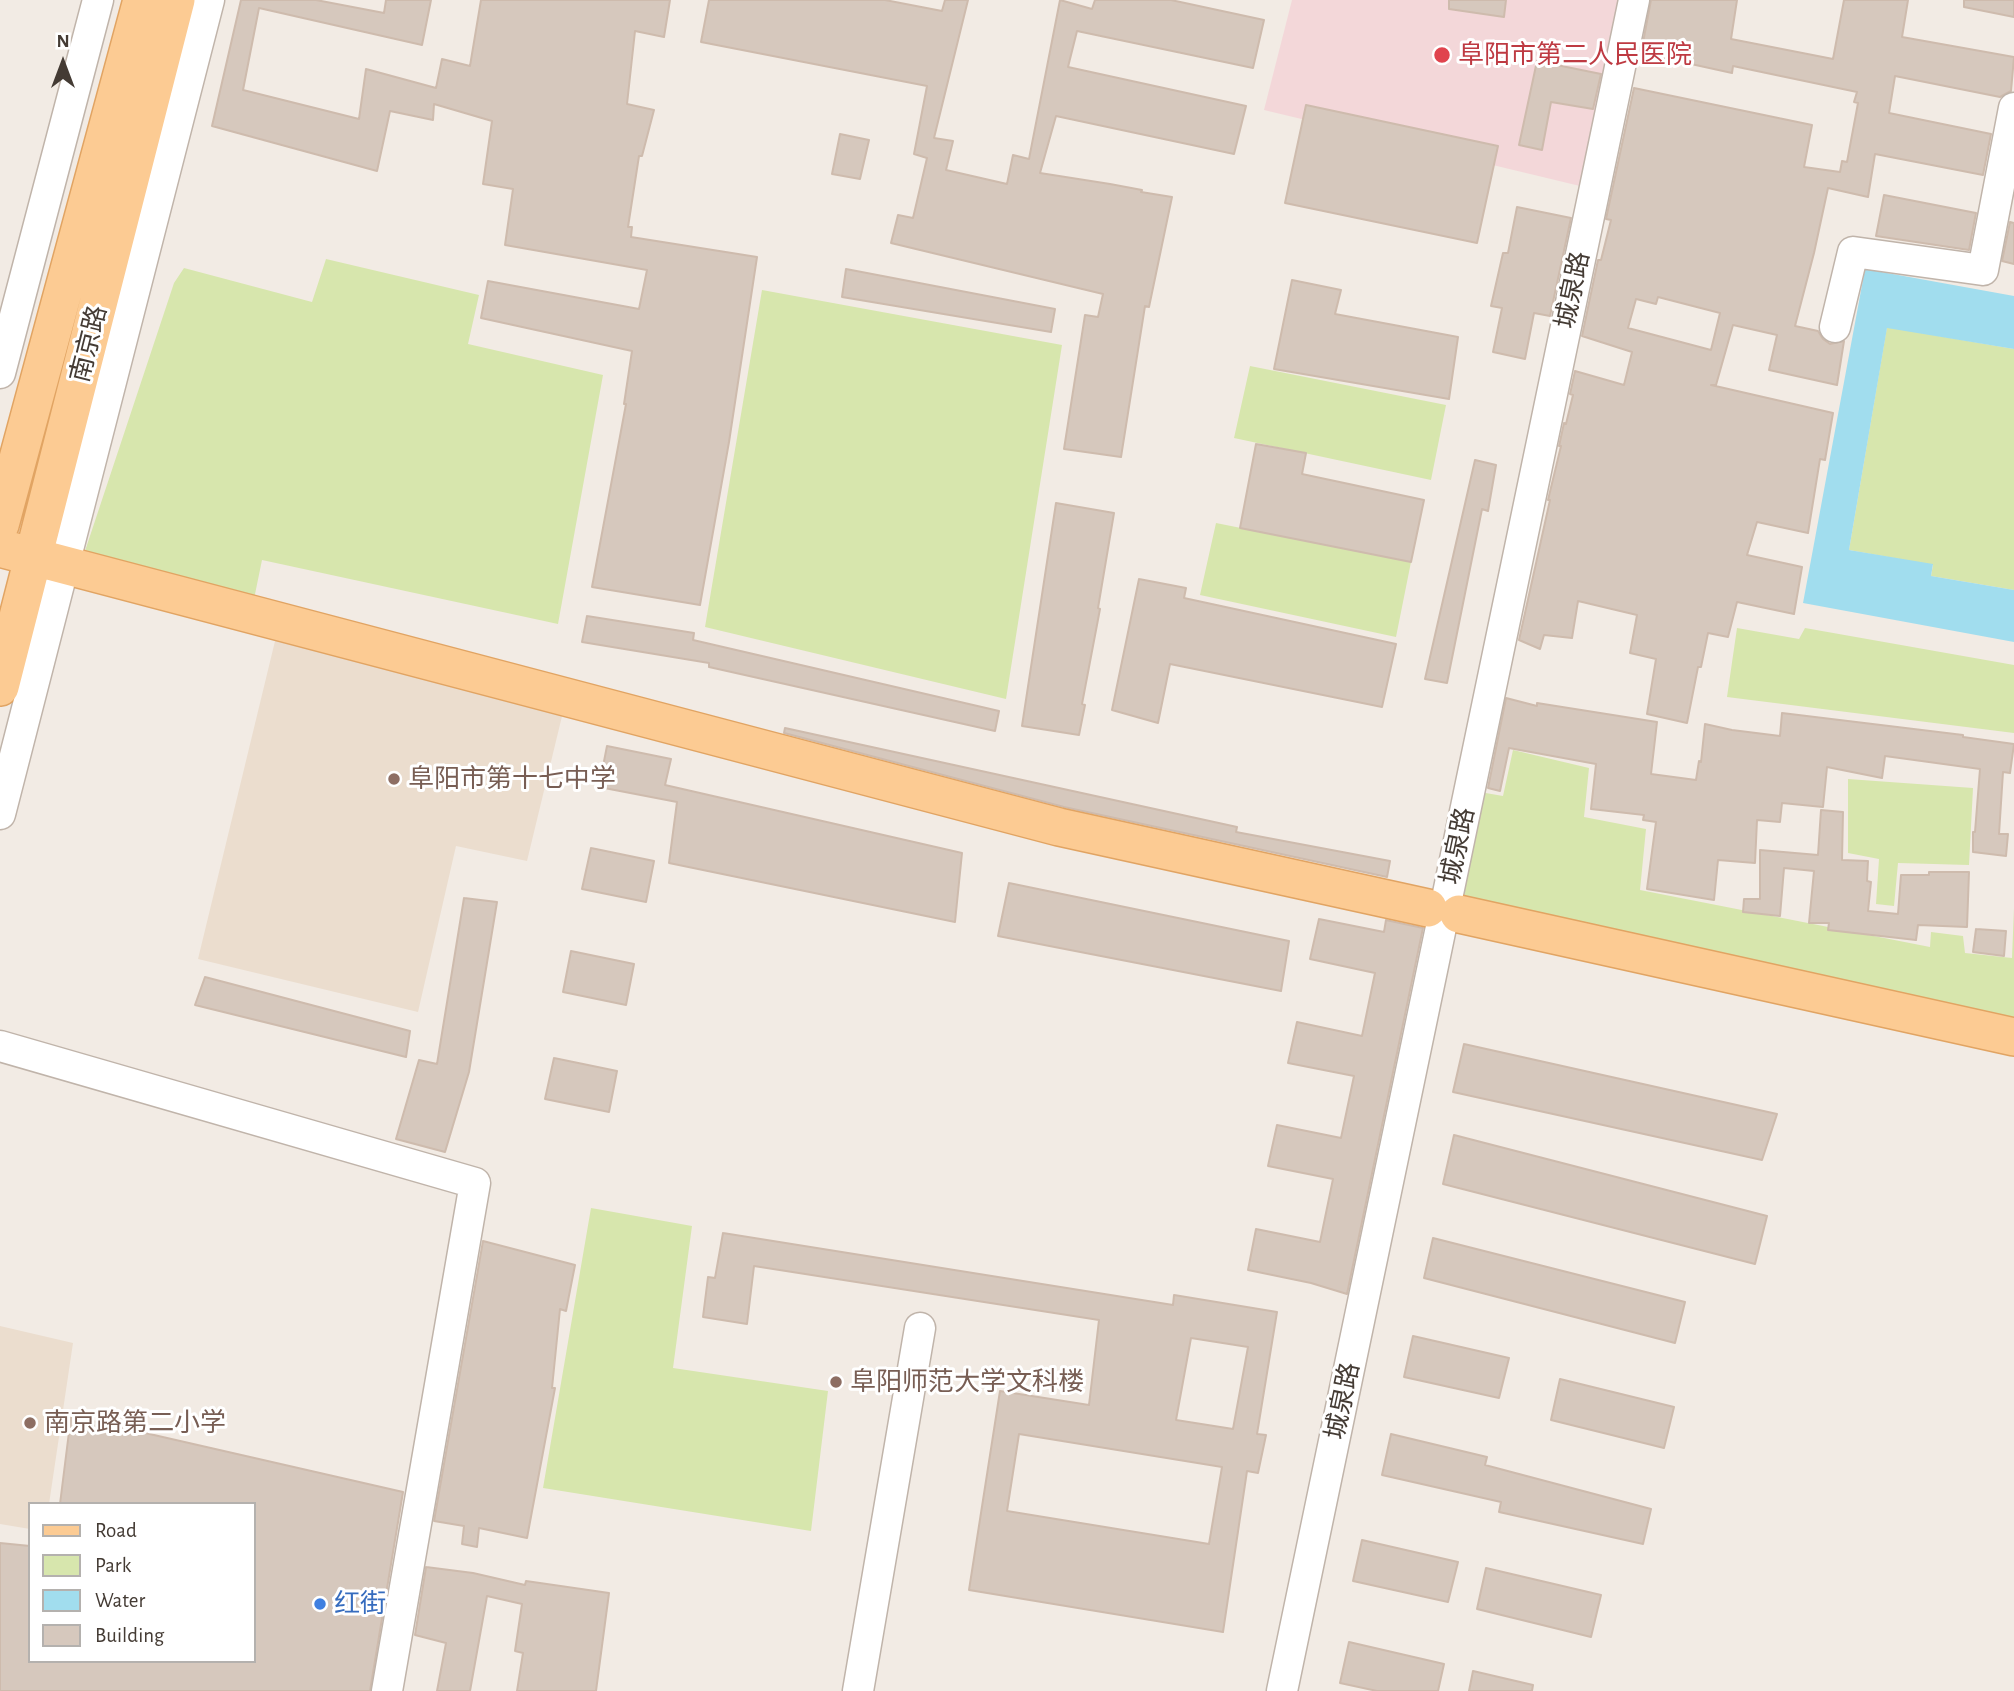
<!DOCTYPE html>
<meta charset="utf-8">
<style>
body{margin:0}
#map{position:relative;width:2014px;height:1691px;overflow:hidden;background:#f2ebe4;font-family:"Alegreya Sans",sans-serif}
canvas{display:block}
.legend{position:absolute;left:28px;top:1502px;width:228px;height:161px;box-sizing:border-box;background:#fff;border:2px solid #b4b1ae;margin:0;padding:9px 12px;list-style:none;font-size:21px;color:#443b34}
.legend li{display:flex;align-items:center;gap:14px;height:35px}
.legend b{width:35px;border:2px solid #b4b1ae}
.north{position:absolute;left:28px;top:28px;width:70px;height:70px;-webkit-text-stroke:5px #fff;paint-order:stroke;rotate:0deg;font-size:19px;font-weight:700;line-height:28px;text-align:center;color:#443b34}
.north::after{content:'';display:block;margin:auto;width:24px;height:32px;background:#443b34;clip-path:polygon(50% 0,100% 100%,50% 72%,0 100%)}
</style>
<div id="map">
<canvas width="2014" height="1691"></canvas>
<ul class="legend">
<li><b style="height:9px;background:#fccb93"></b>Road</li>
<li><b style="height:19px;background:#d7e6ad"></b>Park</li>
<li><b style="height:19px;background:#a1ddee"></b>Water</li>
<li><b style="height:19px;background:#d6c8bd"></b>Building</li>
</ul>
<div class="north">N</div>
</div>
<script>
const c = document.querySelector('canvas').getContext('2d');
c.lineJoin = 'round';
function paint(path, color) { c.fillStyle = color; c.fill(path, 'evenodd'); }
const poly = rows => new Path2D(rows.map(r => 'M' + r).join(''));
function strokePath(path, color, width, dash) { c.strokeStyle = color; c.lineWidth = width; c.lineCap = dash ? 'butt' : 'round'; c.setLineDash(dash || []); c.stroke(path); }
function label(font, color, halo, rows, align = 'center') {
  c.font = font + ' "Alegreya Sans","Noto Sans SC",sans-serif'; c.lineWidth = 6; c.setLineDash([]); c.textBaseline = 'middle'; c.strokeStyle = halo; c.fillStyle = color; for (const [text, x, y, turn = 0] of rows) {
    c.save(); c.translate(x, y); c.rotate((+turn || 0) * Math.PI / 180); c.textAlign = isNaN(turn) ? turn : align; if (halo) c.strokeText(text, 0, 0); c.fillText(text, 0, 0); c.restore();
  }
}
paint(poly([
 [276,637,563,712,527,861,456,846,418,1012,198,959],
 [0,1326,73,1343,49,1504,30,1504,30,1529,0,1524]
]), '#ebddce');
paint(poly([
 [1292,0,1618,0,1580,186,1264,110]
]), '#f3d7d9');
paint(poly([
 [326,259,479,295,468,344,603,375,558,624,262,560,254,599,85,551,174,283,184,268,312,302],
 [762,290,1062,345,1006,699,705,627],
 [1887,327,2014,349,2014,590,1931,576,1933,565,1849,550],
 [1250,366,1446,405,1431,480,1234,438],
 [1216,523,1411,562,1396,637,1200,595],
 [1737,628,1799,639,1805,628,2014,665,2014,733,1727,697],
 [1513,750,1589,768,1584,817,1646,829,1640,890,1930,947,1931,932,1963,936,1965,953,2012,958,2014,908,2014,1028,1454,903,1474,791,1503,796],
 [1848,779,1973,788,1969,865,1898,863,1894,906,1876,904,1879,859,1848,853],
 [591,1208,692,1226,673,1368,828,1391,811,1531,543,1488]
]), '#d7e6ad');
paint(poly([
 [1865,269,2014,296,2014,349,1887,328,1849,550,1933,564,1931,576,2014,590,2014,642,1803,603]
]), '#a1ddee');
const building = poly([
 [241,0,316,0,384,13,386,0,431,0,422,45,259,8,243,90,359,119,366,69,436,88,442,59,470,66,481,0,670,0,664,37,635,31,627,104,654,110,642,156,639,156,628,227,632,227,631,237,757,257,729,442,700,605,592,587,626,404,624,404,632,351,481,318,488,281,639,309,647,270,505,245,513,189,483,184,492,121,434,104,433,120,390,111,377,171,212,126,241,0],
 [709,0,885,0,942,11,945,0,968,0,934,138,953,141,946,170,1007,184,1013,155,1029,159,1060,0,1092,9,1095,0,1171,0,1264,20,1253,68,1077,31,1068,67,1246,106,1234,154,1056,116,1040,173,1110,184,1142,190,1141,192,1172,197,1149,307,1145,306,1121,457,1064,449,1085,315,1098,317,1103,294,891,243,898,215,913,218,927,158,914,154,927,86,701,42,709,0],
 [1449,0,1506,0,1504,17,1449,9,1449,0],
 [1651,0,1737,0,1731,39,1833,59,1844,0,1908,0,1902,37,2014,57,2011,91,2000,97,1895,76,1889,113,1991,134,1983,175,1875,154,1868,197,1828,188,1814,253,1795,326,1818,331,1823,339,1830,344,1844,341,1837,385,1769,370,1777,335,1733,325,1716,385,1711,385,1833,413,1825,460,1820,459,1808,533,1757,522,1747,555,1802,567,1794,614,1737,602,1728,637,1708,633,1701,667,1698,667,1687,723,1647,714,1656,659,1630,653,1637,615,1578,601,1572,638,1544,635,1540,649,1519,640,1550,500,1548,500,1561,446,1559,446,1564,423,1566,424,1573,395,1570,394,1575,371,1624,385,1632,352,1582,336,1598,260,1601,260,1611,220,1606,219,1634,88,1812,125,1804,167,1840,172,1842,161,1847,162,1858,103,1854,102,1857,92,1733,66,1732,73,1641,53,1651,0],
 [1658,297,1720,313,1711,350,1628,328,1636,299,1656,304,1658,297],
 [1964,0,2014,0,2014,17,1964,7,1964,0],
 [1537,61,1601,74,1593,109,1551,102,1542,150,1519,145,1537,61],
 [1306,105,1498,146,1477,243,1285,203,1306,105],
 [840,134,869,140,860,179,832,174,840,134],
 [1884,195,1976,213,1969,250,1876,236,1884,195],
 [1517,207,1571,218,1550,316,1534,313,1525,359,1493,352,1502,308,1491,306,1503,253,1508,253,1517,207],
 [2010,222,2014,223,2014,264,2002,261,2010,222],
 [846,269,1055,309,1051,332,842,297,846,269],
 [1292,280,1341,290,1335,314,1458,337,1449,399,1274,369,1292,280],
 [1256,444,1306,453,1302,474,1424,500,1411,562,1240,528,1256,444],
 [1475,460,1496,465,1488,511,1482,509,1447,683,1425,679,1475,460],
 [1056,503,1114,513,1098,608,1100,609,1082,704,1085,705,1079,735,1022,726,1056,503],
 [1139,579,1186,588,1184,598,1396,644,1382,707,1170,664,1158,723,1112,710,1139,579],
 [587,616,694,633,693,640,999,711,995,731,709,667,709,663,582,642,587,616],
 [1506,698,1537,706,1537,703,1657,722,1651,774,1696,780,1699,761,1701,762,1705,724,1732,730,1780,736,1782,713,1963,735,1963,737,2014,744,2010,773,2003,772,1999,834,2008,834,2006,856,1973,852,1973,832,1975,832,1980,769,1885,756,1882,778,1827,767,1823,807,1782,803,1780,822,1757,820,1755,863,1718,860,1714,900,1647,889,1656,822,1643,820,1644,815,1591,809,1596,764,1509,748,1500,791,1488,788,1506,698],
 [785,728,1237,827,1236,832,1390,861,1387,877,1064,807,784,733,785,728],
 [607,746,671,759,665,785,962,853,955,922,669,863,677,802,599,787,607,746],
 [1821,810,1843,812,1842,860,1868,861,1867,881,1871,882,1868,911,1898,914,1901,875,1929,875,1929,872,1969,872,1967,927,1918,925,1916,940,1828,930,1829,923,1809,923,1814,871,1784,868,1780,916,1743,912,1744,899,1760,899,1760,850,1818,855,1821,810],
 [591,848,654,861,646,902,582,889,591,848],
 [1009,883,1289,941,1281,991,998,936,1009,883],
 [464,898,497,902,469,1072,445,1152,396,1139,419,1060,437,1064,464,898],
 [1319,919,1384,932,1386,920,1423,928,1347,1294,1311,1283,1248,1270,1256,1229,1320,1242,1333,1179,1268,1166,1277,1125,1341,1138,1354,1076,1288,1063,1297,1022,1362,1036,1375,973,1310,959,1319,919],
 [1976,929,2006,931,2004,956,1973,952,1976,929],
 [571,951,634,964,626,1005,563,992,571,951],
 [205,977,410,1031,406,1057,195,1005,205,977],
 [1464,1044,1777,1114,1762,1160,1453,1092,1464,1044],
 [554,1058,617,1071,609,1112,545,1099,554,1058],
 [1454,1135,1767,1216,1755,1264,1443,1184,1454,1135],
 [723,1233,1173,1305,1174,1295,1277,1312,1257,1434,1266,1435,1258,1473,1247,1471,1223,1632,969,1590,1000,1391,1089,1405,1099,1320,754,1266,747,1324,703,1317,708,1277,715,1278,723,1233],
 [1191,1338,1248,1347,1233,1429,1176,1420,1191,1338],
 [1019,1434,1222,1467,1209,1544,1007,1511,1019,1434],
 [1433,1238,1685,1302,1675,1343,1424,1278,1433,1238],
 [483,1241,575,1265,566,1311,560,1309,552,1388,555,1388,527,1538,479,1528,477,1547,462,1544,464,1526,434,1521,483,1241],
 [1413,1336,1509,1358,1499,1398,1404,1377,1413,1336],
 [1560,1379,1674,1407,1664,1448,1551,1420,1560,1379],
 [71,1416,403,1492,370,1691,0,1691,0,1543,30,1546,30,1661,254,1661,254,1504,60,1504,71,1416],
 [1391,1434,1487,1457,1485,1465,1651,1509,1643,1544,1499,1512,1501,1502,1382,1475,1391,1434],
 [1362,1540,1458,1562,1448,1602,1353,1581,1362,1540],
 [426,1567,473,1573,525,1585,526,1581,609,1593,596,1691,517,1691,523,1653,515,1651,522,1604,487,1596,470,1691,437,1691,446,1643,415,1635,426,1567],
 [1486,1568,1601,1595,1591,1637,1477,1609,1486,1568],
 [1349,1642,1444,1664,1438,1691,1377,1691,1340,1683,1349,1642],
 [1473,1671,1533,1685,1532,1691,1469,1691,1473,1671]
]);
paint(building, '#d6c8bd');
strokePath(building, '#cebbad', 2);
const minor = poly([
 [1835,327,1853,252,1983,270,2014,108],
 [0,373,98,0],
 [0,814,209,0],
 [0,1046,475,1183,387,1691],
 [858,1691,920,1328],
 [1282,1691,1634,0]
]);
const major = poly([
 [0,525,142,0],
 [0,548,1059,827,1428,908],
 [0,687,176,0],
 [1459,914,2014,1037]
]);
strokePath(minor, '#c0b4aa', 33);
strokePath(major, '#e1a463', 40);
strokePath(minor, '#fff', 30);
strokePath(major, '#fccb93', 37);
for (const [x, y, r, color] of [
 [1442,55,9,"#e0444e"],
 [394,779,7,"#8d6e63"],
 [836,1382,7,"#8d6e63"],
 [30,1423,7,"#8d6e63"],
 [320,1604,7,"#3f7fe0"]
]) { const dot = new Path2D(); dot.arc(x, y, r, 0, 2 * Math.PI); c.fillStyle = color; c.fill(dot); strokePath(dot, '#fff', 2.5); }
label('26px', '#be3a42', '#fff', [
 ["阜阳市第二人民医院",1458,55]
], 'left');
label('26px', '#443b34', '#fff', [
 ["城泉路",1573,290,-78],
 ["南京路",89,344,-76],
 ["城泉路",1458,846,-78],
 ["城泉路",1343,1401,-78]
]);
label('26px', '#785e54', '#fff', [
 ["阜阳市第十七中学",408,779],
 ["阜阳师范大学文科楼",850,1382],
 ["南京路第二小学",44,1423]
], 'left');
label('26px', '#366cbe', '#fff', [
 ["红街",334,1604]
], 'left');
</script>
